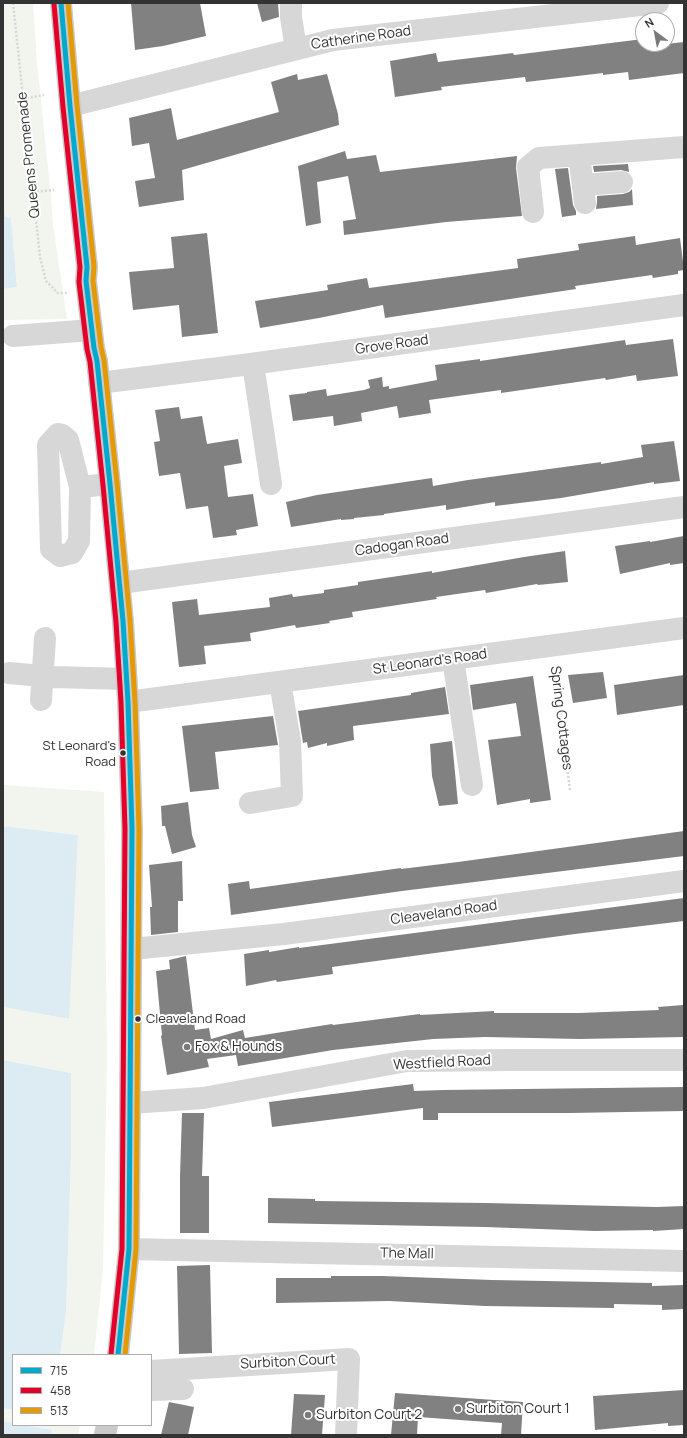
<!DOCTYPE html>
<style>
body{margin:0}
#map{position:relative;width:687px;height:1438px;overflow:hidden;background:#fff;font-family:Manrope,sans-serif}
canvas{display:block}
.frame{position:absolute;inset:0;border:4px solid #333;pointer-events:none}
.legend{position:absolute;left:12px;top:1354px;width:140px;height:72px;box-sizing:border-box;background:#fff;border:1px solid #adadad;margin:0;padding:5px 7px;list-style:none;font-size:12px;color:#333}
.legend li{display:flex;align-items:center;gap:8px;height:20px}
.legend b{width:20px;border:1px solid #adadad}
.north{position:absolute;left:635px;top:12px;width:40px;height:40px;box-sizing:border-box;background:#fff;border:1px solid #adadad;border-radius:50%;rotate:328deg;font-size:11px;font-weight:700;line-height:16px;text-align:center;color:#333}
.north::after{content:'';display:block;margin:auto;width:14px;height:18px;background:#7a7a7a;clip-path:polygon(50% 0,100% 100%,50% 72%,0 100%)}
</style>
<div id="map">
<canvas width="687" height="1438"></canvas>
<div class="frame"></div>
<ul class="legend">
<li><b style="height:5px;background:#00a9ce"></b>715</li>
<li><b style="height:5px;background:#e4002b"></b>458</li>
<li><b style="height:5px;background:#e39a05"></b>513</li>
</ul>
<div class="north">N</div>
</div>
<script>
const c = document.querySelector('canvas').getContext('2d');
c.lineJoin = 'round';
function paint(path, color) { c.fillStyle = color; c.fill(path, 'evenodd'); }
const poly = rows => new Path2D(rows.map(r => 'M' + r).join(''));
function strokePath(path, color, width, dash) { c.strokeStyle = color; c.lineWidth = width; c.lineCap = dash ? 'butt' : 'round'; c.setLineDash(dash || []); c.stroke(path); }
function label(font, color, halo, rows, align = 'center') {
  c.font = font + ' Manrope,sans-serif'; c.lineWidth = 4; c.setLineDash([]); c.textBaseline = 'middle'; c.strokeStyle = halo; c.fillStyle = color; for (const [text, x, y, turn = 0] of rows) {
    c.save(); c.translate(x, y); c.rotate((+turn || 0) * Math.PI / 180); c.textAlign = isNaN(turn) ? turn : align; if (halo) c.strokeText(text, 0, 0); c.fillText(text, 0, 0); c.restore();
  }
}
paint(poly([
 [3,3,33,3,37,63,51,196,53,225,67,319,3,320,3,289,17,287,11,218,5,217,3,172],
 [3,785,104,792,107,1058,104,1218,103,1269,94,1355,60,1355,66,1312,71,1156,71,1073,3,1060,3,1007,68,1019,78,835,3,826],
 [3,1408,13,1410,13,1423,3,1421],
 [23,1425,80,1425,78,1435,51,1435,52,1431]
]), '#f1f5ed');
paint(poly([
 [3,172,5,217,11,218,17,287,3,289],
 [3,826,78,835,69,1019,3,1007],
 [3,1060,71,1073,71,1156,66,1312,60,1355,13,1355,13,1410,3,1408],
 [3,1421,13,1423,13,1425,23,1425,52,1430,51,1435,3,1435]
]), '#ddebf3');
paint(poly([
 [131,3,200,3,206,36,163,46,135,50],
 [257,3,278,3,279,17,262,22],
 [643,39,643,44,647,44,648,46,684,42,684,73,629,80,628,72,603,75,603,73,526,82,525,77,441,87,442,90,395,97,390,61,436,53,438,62,513,53,514,55],
 [297,74,298,80,327,74,338,114,339,125,182,170,184,200,139,207,135,181,155,178,149,143,132,146,129,118,171,108,177,140,279,112,271,82],
 [345,151,347,159,376,155,380,172,517,156,516,168,522,216,446,222,344,235,343,221,356,219,348,176,317,182,321,223,306,226,298,166],
 [628,164,629,172,621,170,594,172,593,166],
 [568,168,573,205,576,211,576,215,562,217,555,169],
 [632,189,633,205,596,209,597,202,597,196,623,194,629,192],
 [207,233,218,333,182,337,179,305,133,310,129,272,174,268,171,237],
 [635,236,636,245,680,238,684,270,678,271,678,274,653,278,652,275,575,286,576,289,385,318,383,305,319,318,260,328,255,301,328,290,327,285,367,278,369,288,518,268,517,259,579,250,578,244],
 [673,339,678,376,637,381,636,375,606,380,605,378,501,393,501,390,429,400,431,413,399,418,397,406,361,413,362,421,334,426,333,416,293,421,289,395,307,393,307,392,326,389,327,396,364,390,370,388,368,380,382,377,383,387,389,386,389,389,437,380,435,365,480,359,480,361,625,340,626,345],
 [179,407,181,419,202,416,207,444,238,439,242,463,224,466,228,497,253,494,258,526,236,530,237,535,213,538,208,506,186,509,180,473,159,476,154,442,160,441,155,410],
 [674,441,680,481,654,484,654,482,561,498,495,506,495,502,446,510,446,505,384,514,384,515,354,518,354,519,341,520,341,519,291,527,286,502,317,495,432,478,433,486,468,480,601,462,601,464,643,457,641,445],
 [684,536,684,563,670,565,670,563,620,574,615,546,650,541,650,542],
 [565,551,568,582,538,585,537,584,486,593,485,590,436,597,437,599,352,612,353,617,329,621,330,623,296,628,295,625,250,633,251,641,204,646,206,664,179,667,172,602,197,599,199,615,270,607,269,598,292,594,293,597,324,593,324,590,358,585,358,582,432,571,432,573,524,557],
 [603,672,607,698,573,703,568,675],
 [684,675,684,705,617,715,614,685],
 [533,676,551,800,530,803,530,799,497,805,488,740,521,736,516,703,473,710,470,685],
 [445,687,449,714,353,726,354,740,327,746,327,743,308,748,307,742,303,743,298,711,411,695,411,693],
 [273,716,278,745,215,752,219,789,190,792,182,726],
 [452,741,458,804,439,806,432,776,430,744],
 [188,802,192,835,196,847,172,854,165,826,162,826,161,806],
 [684,831,684,856,402,891,231,915,228,884,249,881,250,889,401,868,401,869,458,862],
 [182,861,183,901,178,901,178,932,151,935,150,907,152,907,149,865],
 [684,898,684,921,575,934,332,967,333,974,277,982,276,980,246,986,244,954,269,950,269,952,299,947,299,948],
 [186,956,195,1030,209,1028,211,1039,243,1030,245,1038,332,1024,333,1025,420,1014,420,1015,494,1011,494,1013,579,1013,659,1010,658,1007,683,1005,684,1037,580,1039,485,1037,433,1039,333,1050,238,1066,236,1055,207,1059,209,1067,167,1075,161,1036,162,1035,156,971,170,969,169,960],
 [413,1084,414,1091,443,1090,684,1087,684,1111,570,1113,438,1113,438,1120,423,1120,423,1108,272,1127,269,1102],
 [182,1113,204,1113,202,1176,209,1176,209,1233,180,1233,180,1177],
 [268,1198,315,1199,315,1201,486,1203,657,1207,684,1206,684,1229,653,1231,653,1230,595,1231,485,1227,268,1223],
 [210,1265,212,1353,179,1354,177,1266],
 [331,1276,382,1276,492,1280,652,1283,652,1286,684,1285,684,1309,662,1310,662,1305,614,1304,614,1308,485,1306,389,1301,276,1303,276,1278,331,1278],
 [684,1390,684,1425,668,1426,668,1423,595,1430,593,1396],
 [395,1393,523,1402,521,1435,501,1435,502,1423,418,1417,417,1435,391,1435],
 [294,1394,325,1395,322,1435,291,1435],
 [169,1402,194,1407,188,1435,161,1435]
]), '#818181');
strokePath(poly([
 [13,3,40,257,46,281,58,293,67,293],
 [23,99,44,95],
 [33,192,54,190],
 [554,665,570,790]
]), '#d6d6d6', 2.5, [2, 2]);
strokePath(poly([
 [291,3,291,17,296,49],
 [70,106,333,40,658,3],
 [579,155,585,203],
 [583,185,622,182],
 [533,212,528,167,539,158,684,147],
 [13,336,92,330],
 [253,364,271,484],
 [99,383,243,365,684,305],
 [80,487,68,440,62,435,58,434,48,445,51,549,60,556,72,553,79,541,80,487,110,484],
 [120,583,684,507],
 [453,659,472,785],
 [9,673,53,677,126,679],
 [41,700,45,638],
 [128,702,684,628],
 [250,803,292,796,290,741,280,682],
 [132,949,284,934,684,881],
 [131,1103,203,1098,407,1061,509,1060,684,1060],
 [129,1249,684,1261],
 [151,1371,349,1359,346,1435],
 [151,1390,183,1389]
]), '#d7d7d7', 22);
strokePath(poly([
 [61,3,70,106,87,267,86,281,94,348,97,361,110,484,123,621,128,702,132,829,129,1249,118,1355],
 [105,1435,107,1425]
]), '#cacaca', 22);
strokePath(poly([
 [61,3,70,106,87,267,86,281,94,348,97,361,110,484,123,621,128,702,132,829,129,1249,118,1355]
]), '#00a9ce', 5);
strokePath(poly([
 [54,4,63,107,80,267,79,282,87,349,90,362,103,485,116,622,121,702,125,829,122,1249,111,1354]
]), '#e4002b', 5);
strokePath(poly([
 [68,3,77,105,94,266,93,281,101,347,104,360,117,483,130,620,135,702,139,829,136,1249,125,1355]
]), '#e39a05', 5);
for (const [x, y, r, color] of [
 [123,753,3.5,"#333"],
 [138,1019,3.5,"#333"],
 [187,1047,4,"#7a7a7a"],
 [458,1409,4,"#7a7a7a"],
 [308,1415,4,"#7a7a7a"]
]) { const dot = new Path2D(); dot.arc(x, y, r, 0, 2 * Math.PI); c.fillStyle = color; c.fill(dot); strokePath(dot, '#fff', 1.5); }
label('13px', '#333', '#fff', [
 ["St Leonard's",116,746],
 ["Road",116,762],
 ["Cleaveland Road",146,1019,"left"]
], 'right');
label('14px', '#333', '#fff', [
 ["Catherine Road",361,38,-8],
 ["Queens Promenade",29,155,-96],
 ["Grove Road",392,345,-8],
 ["Cadogan Road",402,545,-8],
 ["St Leonard's Road",430,662,-8],
 ["Spring Cottages",561,718,83],
 ["Cleaveland Road",444,913,-8],
 ["Westfield Road",442,1063,-3],
 ["The Mall",407,1254,1],
 ["Surbiton Court",288,1362,-3]
]);
label('14px', '#333', '#fff', [
 ["Fox & Hounds",195,1047],
 ["Surbiton Court 1",466,1409],
 ["Surbiton Court 2",316,1415]
], 'left');
</script>
